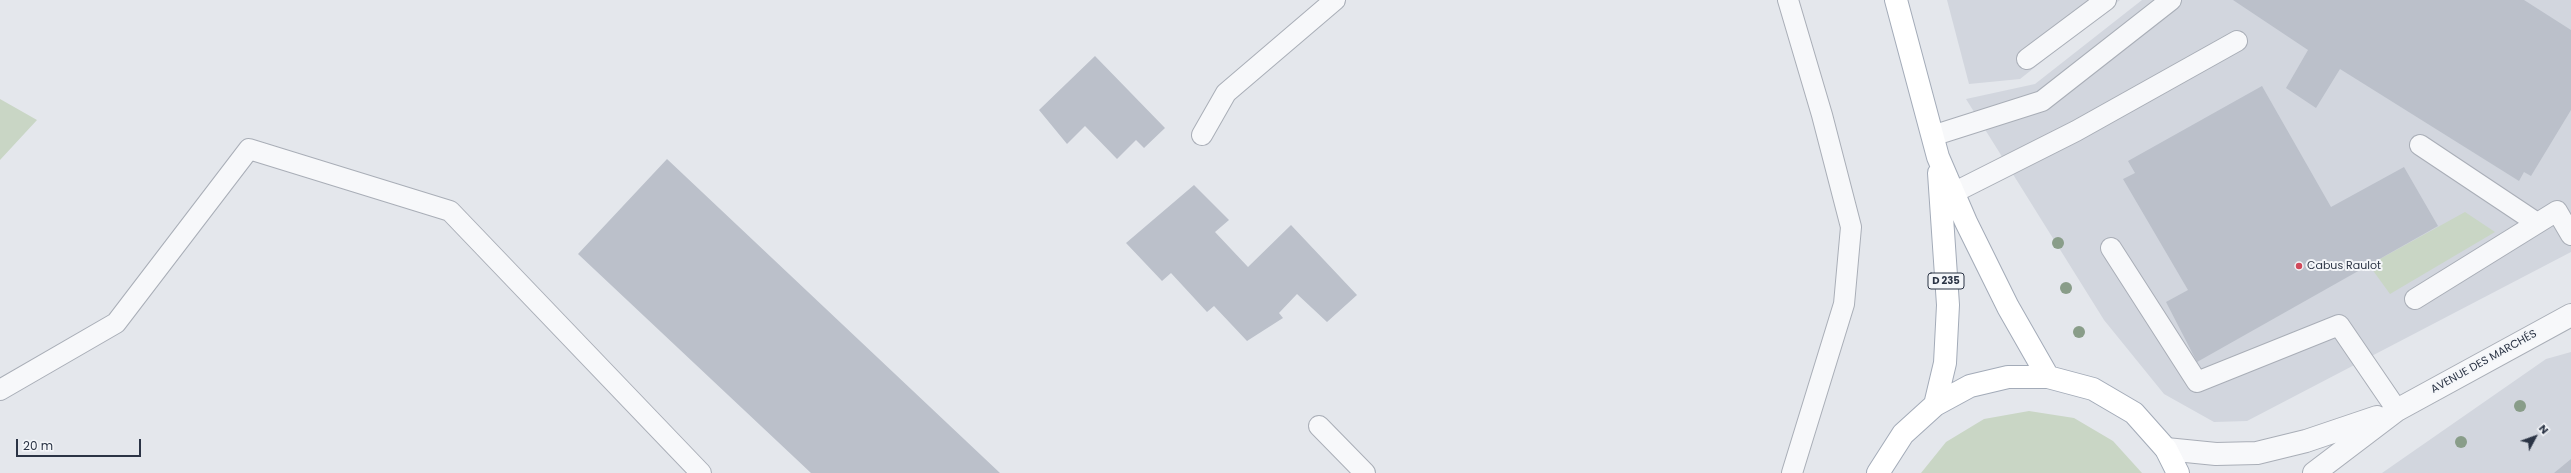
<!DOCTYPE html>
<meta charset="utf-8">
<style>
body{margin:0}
#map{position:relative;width:2571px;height:473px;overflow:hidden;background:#e4e7ec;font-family:Poppins,sans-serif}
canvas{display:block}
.north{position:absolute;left:2515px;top:417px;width:40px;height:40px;-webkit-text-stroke:3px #f4f6f9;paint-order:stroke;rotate:49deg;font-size:11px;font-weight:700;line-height:16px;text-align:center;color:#2b3445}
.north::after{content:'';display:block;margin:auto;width:14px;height:18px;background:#2b3445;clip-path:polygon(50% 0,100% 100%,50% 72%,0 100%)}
.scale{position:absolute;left:16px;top:439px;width:125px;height:18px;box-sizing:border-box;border:2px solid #2b3445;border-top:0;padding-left:5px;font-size:12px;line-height:14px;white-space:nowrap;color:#2b3445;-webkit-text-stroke:3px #f4f6f9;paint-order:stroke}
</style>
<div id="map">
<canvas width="2571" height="473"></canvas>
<div class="north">N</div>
<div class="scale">20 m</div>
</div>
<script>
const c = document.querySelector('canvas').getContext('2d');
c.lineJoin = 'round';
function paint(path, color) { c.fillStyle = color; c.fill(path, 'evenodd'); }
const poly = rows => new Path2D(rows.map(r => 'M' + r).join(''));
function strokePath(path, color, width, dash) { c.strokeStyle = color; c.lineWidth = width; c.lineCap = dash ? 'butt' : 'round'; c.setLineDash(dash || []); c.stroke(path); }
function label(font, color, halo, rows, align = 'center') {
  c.font = font + ' Poppins,sans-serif'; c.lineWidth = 4; c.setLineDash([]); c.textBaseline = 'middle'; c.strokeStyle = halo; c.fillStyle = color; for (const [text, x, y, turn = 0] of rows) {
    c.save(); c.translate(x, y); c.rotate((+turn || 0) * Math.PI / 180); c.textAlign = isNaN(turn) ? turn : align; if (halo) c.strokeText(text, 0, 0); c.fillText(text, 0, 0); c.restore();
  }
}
paint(poly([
 [1947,0,2120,0,2020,79,1969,84],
 [2142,0,2571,0,2571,252,2247,421,2214,422,2164,394,2104,320,1966,99,2035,84],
 [2571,352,2571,473,2382,473,2546,359]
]), '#d2d6de');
paint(poly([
 [0,99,37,120,0,160],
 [2465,212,2495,232,2390,294,2369,265],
 [2029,411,2074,418,2113,441,2142,473,1921,473,1946,442,1984,419]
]), '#c9d6c5');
paint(poly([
 [2233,0,2524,0,2571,30,2571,110,2531,176,2524,172,2519,181,2340,69,2316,108,2286,88,2308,50],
 [1095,56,1165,128,1144,148,1136,140,1117,159,1085,126,1067,144,1039,110],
 [2262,86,2331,207,2404,167,2438,226,2197,362,2166,302,2188,290,2123,179,2135,173,2128,161],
 [667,159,1000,473,811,473,578,254],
 [1194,185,1229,220,1215,232,1248,267,1291,225,1357,295,1327,322,1297,294,1279,313,1283,318,1247,341,1214,306,1207,312,1171,273,1162,281,1126,243],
 [2571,459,2571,473,2554,473]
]), '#bbc0ca');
const service = poly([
 [1788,0,1822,115,1851,227,1844,304,1792,473],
 [2027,59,2106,0],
 [1202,135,1226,93,1335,0],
 [1932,136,2042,101,2171,0],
 [2420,145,2537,223],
 [1953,193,2076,131,2237,41],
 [2111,248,2197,382,2339,325,2397,410],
 [2415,299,2557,211,2571,235],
 [0,390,116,323,249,149,450,211,701,473],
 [1319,426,1365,473]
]);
const tertiary = poly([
 [2166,449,2216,454,2257,453,2306,441,2377,417],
 [2314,473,2397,410,2571,315]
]);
const primary = poly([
 [1896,0,1938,157,1966,222,2008,307,2048,377],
 [1935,405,1945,363,1948,305,1939,173],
 [1878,473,1903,434,1935,405,1970,386,2008,377,2048,377,2093,389,2134,413,2166,449,2178,473]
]);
strokePath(service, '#a9aeb7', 22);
strokePath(tertiary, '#a9aeb7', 24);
strokePath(primary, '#a3abb8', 24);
strokePath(service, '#f7f8fa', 20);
strokePath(tertiary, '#f7f8fa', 22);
strokePath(primary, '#fff', 22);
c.fillStyle = '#899d89';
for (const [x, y] of [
 [2058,243],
 [2066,288],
 [2079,332],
 [2520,406],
 [2461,442]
]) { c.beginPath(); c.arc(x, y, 6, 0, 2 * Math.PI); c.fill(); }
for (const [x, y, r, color] of [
 [2299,266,4,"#d1495b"]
]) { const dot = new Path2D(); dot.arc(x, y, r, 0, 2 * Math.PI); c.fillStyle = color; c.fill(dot); strokePath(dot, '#f4f6f9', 1.5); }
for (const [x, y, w] of [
 [1946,281,36]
]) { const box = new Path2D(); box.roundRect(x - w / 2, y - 8, w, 16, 3); c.fillStyle = '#f4f6f9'; c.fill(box); strokePath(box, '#2b3445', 1); }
label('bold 10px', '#2b3445', null, [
 ["D 235",1946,281]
]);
label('11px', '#2b3445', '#f4f6f9', [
 ["Cabus Raulot",2307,266]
], 'left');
label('11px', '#2b3445', '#f4f6f9', [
 ["AVENUE DES MARCHÉS",2484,362,-29]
]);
</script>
